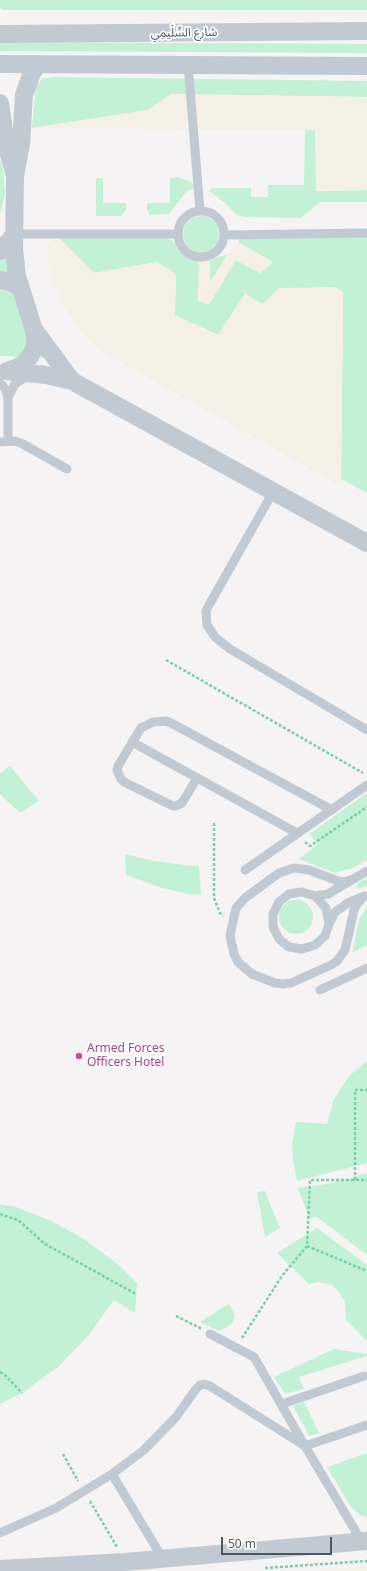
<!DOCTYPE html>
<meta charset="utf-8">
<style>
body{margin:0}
#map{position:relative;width:367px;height:1571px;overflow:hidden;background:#f5f3f3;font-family:"Noto Sans",sans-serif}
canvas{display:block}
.scale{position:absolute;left:221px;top:1537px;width:111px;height:18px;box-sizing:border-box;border:2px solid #4a5661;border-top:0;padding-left:5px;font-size:12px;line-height:14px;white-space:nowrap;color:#4a5661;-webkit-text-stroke:3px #fff;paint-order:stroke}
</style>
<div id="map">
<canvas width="367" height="1571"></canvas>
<div class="scale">50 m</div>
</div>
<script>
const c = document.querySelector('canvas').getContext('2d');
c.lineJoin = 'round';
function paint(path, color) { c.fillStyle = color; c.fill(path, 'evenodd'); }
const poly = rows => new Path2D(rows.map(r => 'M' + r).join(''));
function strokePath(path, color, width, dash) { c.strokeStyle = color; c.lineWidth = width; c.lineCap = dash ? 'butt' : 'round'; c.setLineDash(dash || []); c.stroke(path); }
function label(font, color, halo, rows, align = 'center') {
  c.font = font + ' "Noto Sans","Noto Sans Arabic",sans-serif'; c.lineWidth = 3.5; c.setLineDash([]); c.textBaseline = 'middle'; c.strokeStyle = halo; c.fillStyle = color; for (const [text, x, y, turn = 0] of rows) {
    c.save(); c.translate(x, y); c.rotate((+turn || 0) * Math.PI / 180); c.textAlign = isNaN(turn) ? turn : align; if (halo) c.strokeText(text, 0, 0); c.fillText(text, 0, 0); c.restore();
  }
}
paint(poly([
 [0,0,367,0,367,10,3,10,0,8],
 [0,42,367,44,367,53,0,51],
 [53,77,367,81,367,97,171,94,148,110,32,128,36,86,42,79],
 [305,130,316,130,316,191,367,190,367,202,320,202,301,218,246,217,237,215,225,203,209,191,212,188,251,188,251,197,268,197,268,185,304,185],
 [0,159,3,169,5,193,0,214],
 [177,177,192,182,194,188,186,192,169,214,150,215,147,210,147,203,170,203,170,179],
 [96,178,103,178,103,203,126,203,126,210,121,216,96,216],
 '183 234a18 18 0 1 1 36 0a18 18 0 1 1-36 0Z',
 [367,234,367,493,341,479,343,292,263,304,218,335,175,315,176,274,157,262,94,273,58,237,162,235,173,241,178,250,199,260,198,301,236,260,260,273,273,262,239,243,239,238],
 [8,247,37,322,65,355,64,361,51,358,0,356,0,259],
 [228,254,209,284,210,260],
 [10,766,39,801,20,813,0,794,0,773],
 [367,793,367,860,353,868,335,873,299,859,318,844,309,834],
 [125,854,154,861,184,865,199,866,201,895,187,894,159,887,126,875],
 [367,878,367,886,358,889,356,886,358,883],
 '279 917a17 17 0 1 1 34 0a17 17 0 1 1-34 0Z',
 [367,907,367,945,352,953,359,920],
 [367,1061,367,1163,297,1181,293,1161,292,1145,296,1122,327,1124,334,1099,349,1076],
 [367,1173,367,1255,317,1217,309,1218,298,1188,327,1184],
 [265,1191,280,1228,265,1237,257,1192],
 [0,1204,16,1207,51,1221,84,1239,119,1265,137,1283,135,1313,114,1300,88,1336,58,1367,22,1393,0,1404],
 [317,1228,367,1265,367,1341,346,1320,345,1302,340,1293,333,1286,325,1283,317,1282,309,1284,277,1253],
 [229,1304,235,1315,232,1324,219,1331,200,1322],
 [334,1349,367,1354,367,1356,299,1377,304,1389,285,1394,274,1377],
 [304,1402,319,1433,309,1436,293,1406],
 [367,1453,367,1518,360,1515,351,1507,327,1467]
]), '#c3f1d5');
paint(poly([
 [171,94,367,97,367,190,316,191,315,130,32,128,148,110],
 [58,237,95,273,156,262,176,274,175,315,218,335,245,293,262,304,279,288,335,287,343,292,341,479,337,484,101,351,79,330,62,304,51,279,47,258,48,243],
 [239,243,273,262,260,273,236,260,209,305,198,301,199,260,210,260,210,284,228,254],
 [367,1567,367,1571,312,1571]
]), '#f5f0e5');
strokePath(poly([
 [166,660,363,773],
 [214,823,214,898,220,913,223,916],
 [305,842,310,846,367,807],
 [355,1180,355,1090,367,1090],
 [0,1214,18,1220,45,1244,136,1294],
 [307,1246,367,1271],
 [176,1316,202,1329],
 [242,1338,282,1276,307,1246,310,1180,367,1180],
 [0,1372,6,1376,22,1393],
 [63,1454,78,1481],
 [90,1501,117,1547],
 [265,1568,367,1561]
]), '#7ad0a6', 2.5, [3, 2]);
strokePath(poly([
 [188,64,200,211],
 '178 234a23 23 0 1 1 46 0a23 23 0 1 1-46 0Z',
 [15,234,177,234],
 [225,235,367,233],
 [0,382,5,389,8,397,8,441],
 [8,397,15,384,28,375],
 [0,442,15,441,21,443,67,469],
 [273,492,209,605,206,611,207,625,215,637,230,649,367,730],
 [132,742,297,833],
 [197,778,182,803,176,806,173,806,124,782,121,779,117,770,118,766,141,728,153,722,166,721,173,724,332,810],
 [245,870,367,785],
 [353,879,344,882,338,881,309,870,294,868,279,873,245,898,236,908,230,936,234,954,238,962,252,974,275,983,283,984,291,983,331,965,337,961,345,950,354,910,357,904,364,896],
 [315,896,326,908,329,924,325,936,315,945,302,949,289,947,279,939,273,927,273,914,279,902,289,894,302,892,315,896,328,894,367,871],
 [329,924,335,912,348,903,362,897],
 [320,990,367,968],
 [210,1334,254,1357,305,1446,362,1542],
 [282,1404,364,1376],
 [112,1474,163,1559],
 [0,1533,56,1508,112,1474,144,1450,176,1417,196,1389,200,1385,204,1384,210,1386,305,1446,367,1425]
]), '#c1cad2', 9);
strokePath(poly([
 [0,34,367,31],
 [0,64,367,66],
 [0,103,6,145,15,175],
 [0,251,15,234],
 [0,280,11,282,19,287],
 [33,328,72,381],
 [7,371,46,375,72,381,367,543],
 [7,371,16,368,25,363,31,355,35,346,35,336,33,327,17,276,14,249,15,176,21,144,24,95,32,73,38,64],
 [0,1569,125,1562,367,1541]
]), '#c1cad2', 18);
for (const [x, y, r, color] of [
 [79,1056,4,"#d1479c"]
]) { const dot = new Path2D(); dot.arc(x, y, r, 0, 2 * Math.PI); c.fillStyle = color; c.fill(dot); strokePath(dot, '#fff', 1.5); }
label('12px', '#4a5661', '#fff', [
 ["شارع السِّلَيمِي",184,33,-1]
]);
label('12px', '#b23c85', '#fff', [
 ["Armed Forces",87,1049],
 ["Officers Hotel",87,1063]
], 'left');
</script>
